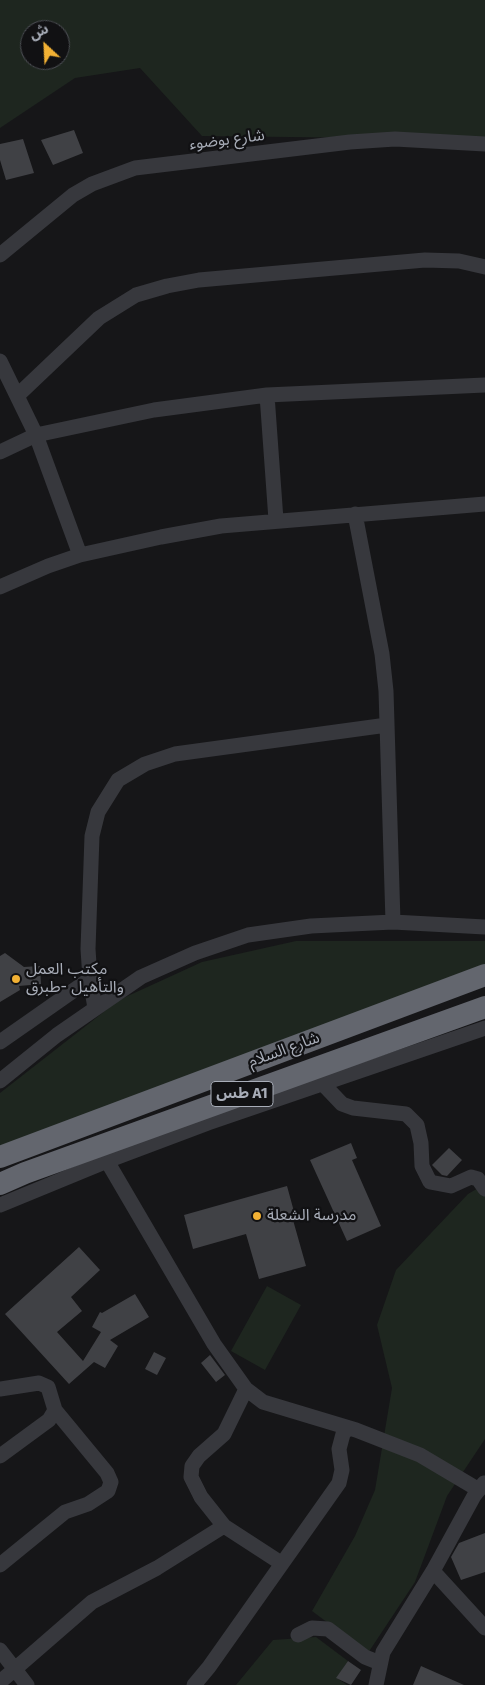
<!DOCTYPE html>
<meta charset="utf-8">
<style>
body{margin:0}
#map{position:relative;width:485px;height:1685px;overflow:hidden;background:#161618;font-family:"Fira Sans","Noto Sans Arabic",sans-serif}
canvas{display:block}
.north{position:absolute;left:20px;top:20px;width:50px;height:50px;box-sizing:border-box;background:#111113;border:1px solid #4d4f55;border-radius:50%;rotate:335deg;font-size:14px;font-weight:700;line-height:20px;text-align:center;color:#a8adb8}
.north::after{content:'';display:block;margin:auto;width:18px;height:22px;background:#f2b134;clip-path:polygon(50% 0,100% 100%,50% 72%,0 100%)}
</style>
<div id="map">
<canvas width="485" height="1685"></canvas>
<div class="north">ش</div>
</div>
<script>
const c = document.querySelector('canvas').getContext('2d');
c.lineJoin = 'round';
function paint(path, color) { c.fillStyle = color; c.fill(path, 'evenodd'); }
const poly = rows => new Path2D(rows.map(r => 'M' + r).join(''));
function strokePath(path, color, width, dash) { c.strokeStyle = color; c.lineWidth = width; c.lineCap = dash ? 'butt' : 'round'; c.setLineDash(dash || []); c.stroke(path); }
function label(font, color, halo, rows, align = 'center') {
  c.font = font + ' "Fira Sans","Noto Sans Arabic",sans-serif'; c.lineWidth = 4.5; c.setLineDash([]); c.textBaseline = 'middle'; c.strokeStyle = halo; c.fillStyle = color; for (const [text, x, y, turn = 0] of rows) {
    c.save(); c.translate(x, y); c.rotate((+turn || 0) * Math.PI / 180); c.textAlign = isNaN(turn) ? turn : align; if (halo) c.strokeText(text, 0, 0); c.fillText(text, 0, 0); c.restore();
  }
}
paint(poly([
 [0,0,485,0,485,144,375,138,202,136,140,68,75,78,0,128],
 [30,30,60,30,60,60,30,60],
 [296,941,485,941,485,972,0,1147,0,1093,119,1000,202,962],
 [485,1184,485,1439,447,1496,415,1582,368,1653,312,1611,355,1536,375,1490,392,1388,377,1325,396,1270,468,1194],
 [267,1286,301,1305,265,1370,231,1351],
 [316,1637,348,1661,337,1678,347,1685,236,1685,273,1640]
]), '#1e261f');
paint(poly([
 [74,130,83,153,53,165,41,140],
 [23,139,34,173,6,180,0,160,0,144],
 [5,953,24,967,40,966,41,984,19,986,20,990,0,1002,0,956],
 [351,1143,357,1158,352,1160,381,1226,347,1241,310,1160],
 [449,1148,462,1160,447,1176,442,1175,432,1165],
 [287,1186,296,1219,293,1220,306,1266,259,1279,246,1234,193,1249,184,1215],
 [79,1247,100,1270,71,1297,82,1311,57,1332,83,1361,101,1332,92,1327,100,1312,102,1313,135,1294,149,1317,110,1340,118,1346,105,1368,94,1362,69,1384,5,1314],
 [154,1352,166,1358,157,1375,145,1369],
 [210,1355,225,1375,216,1382,201,1363],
 [485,1533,485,1572,461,1580,451,1557,459,1543],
 [348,1661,361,1670,351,1685,336,1678],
 [421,1666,464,1685,413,1685]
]), '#404145');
strokePath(poly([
 [0,255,73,195,92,184,135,168,350,142,395,139,485,144],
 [0,361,36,435,80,555],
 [18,395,99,318,136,295,167,286,199,280,425,260,459,261,485,267],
 [267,395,276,520],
 [0,452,36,435,154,410,267,395,485,385],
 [355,514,382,654,386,691,393,922],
 [0,587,48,566,80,555,161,537,221,526,485,504],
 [95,1008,90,979,88,949,92,836,98,812,118,780,145,764,175,754,387,725],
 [0,1042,90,979],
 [0,1081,57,1035,141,977,195,953,248,935,311,926,393,922,485,927],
 [323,1084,342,1104,353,1108,406,1114,417,1125,421,1143,422,1166,430,1182,451,1186,471,1177,478,1179,485,1189],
 [107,1161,214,1344,246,1389,263,1402,356,1430,420,1455,479,1490],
 [0,1205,107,1161,208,1123,485,1028],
 [0,1389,39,1383,48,1387,55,1410,49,1420,0,1456],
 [246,1389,224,1434,199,1456,192,1466,191,1477,201,1497,224,1526,281,1563],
 [0,1565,65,1512,88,1504,108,1491,111,1482,107,1473,55,1410],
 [433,1571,485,1628],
 [298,1635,312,1628,328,1629,365,1657,380,1663],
 [0,1650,27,1685],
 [0,1682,92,1602,157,1568,224,1526],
 [194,1685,209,1667,339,1483,342,1470,339,1449,343,1434,348,1428],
 [376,1685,383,1652,433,1571,474,1496,484,1483]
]), '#37383d', 15);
strokePath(poly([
 [0,1157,485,975],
 [0,1184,25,1173,485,1007]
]), '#63666e', 22);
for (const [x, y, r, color] of [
 [16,979,5,"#f2b134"],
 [257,1216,5,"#f2b134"]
]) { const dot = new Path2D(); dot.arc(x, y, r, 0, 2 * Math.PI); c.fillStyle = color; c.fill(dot); strokePath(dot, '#111113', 2); }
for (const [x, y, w] of [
 [242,1094,62]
]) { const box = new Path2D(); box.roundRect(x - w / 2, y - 12.5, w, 25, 4); c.fillStyle = '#111113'; c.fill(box); strokePath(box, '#a8adb8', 1); }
label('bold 15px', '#a8adb8', null, [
 ["طس A1",242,1094]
]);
label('16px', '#a8adb8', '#111113', [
 ["شارع بوضوء",227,140,-7],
 ["شارع السلام",284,1050,-20]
]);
label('16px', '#a8adb8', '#111113', [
 ["مكتب العمل",26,970],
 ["والتأهيل -طبرق",26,988],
 ["مدرسة الشعلة",267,1216]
], 'left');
</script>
